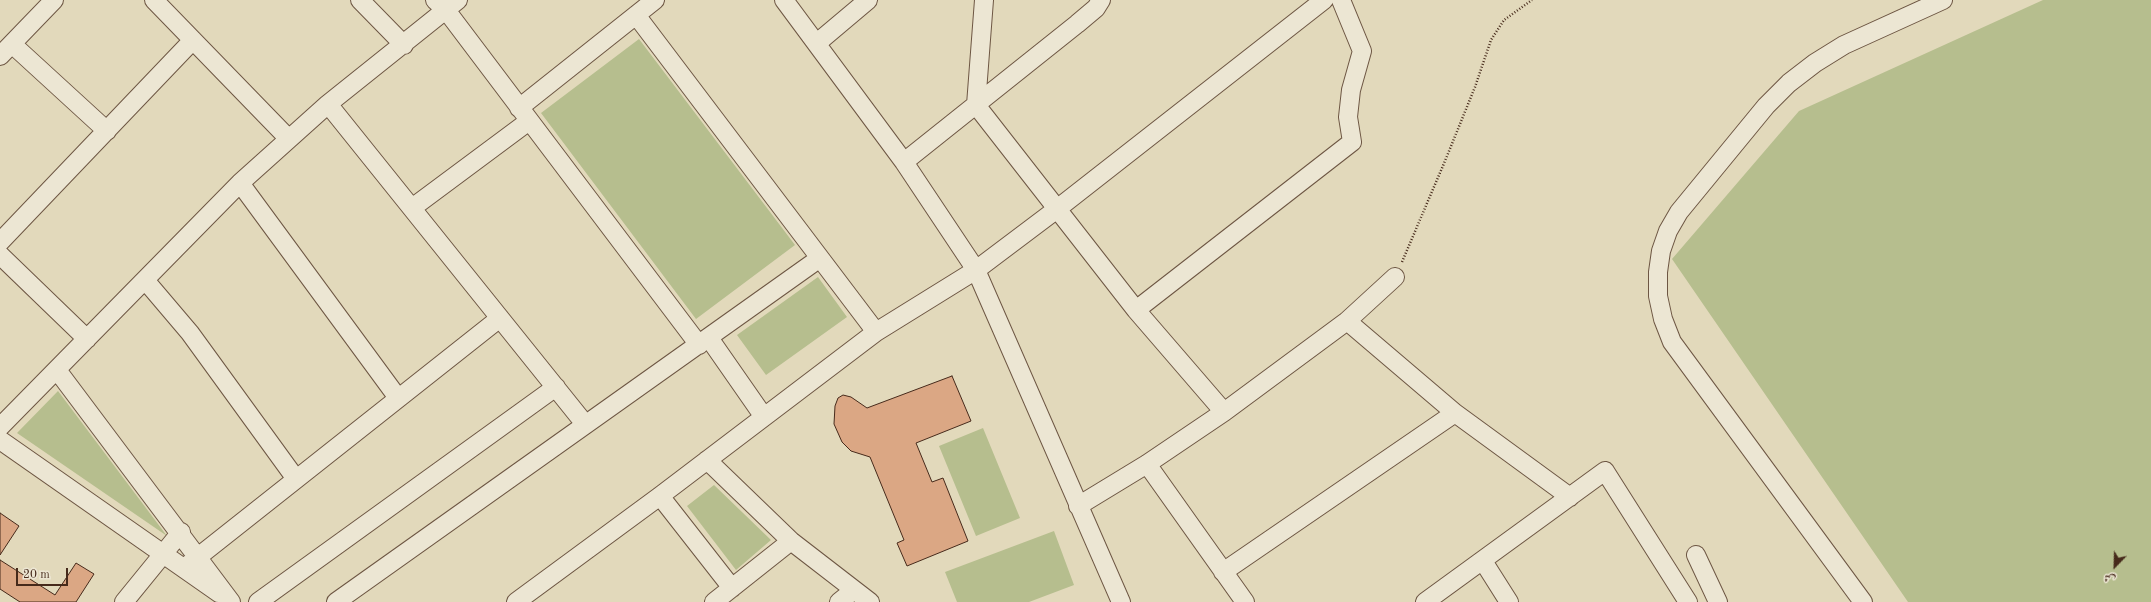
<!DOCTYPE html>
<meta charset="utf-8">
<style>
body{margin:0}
#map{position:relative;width:2151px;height:602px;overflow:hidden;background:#e2d9bb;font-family:"Old Standard TT",Amiri,serif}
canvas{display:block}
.north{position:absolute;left:2095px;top:546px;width:40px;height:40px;-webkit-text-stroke:3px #ece6d3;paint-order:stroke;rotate:203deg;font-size:11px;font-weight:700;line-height:16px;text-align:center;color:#462a1b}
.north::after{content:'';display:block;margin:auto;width:14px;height:18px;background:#462a1b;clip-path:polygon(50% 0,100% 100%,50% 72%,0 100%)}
.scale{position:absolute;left:16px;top:568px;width:52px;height:18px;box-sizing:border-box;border:2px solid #462a1b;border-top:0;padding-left:5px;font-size:12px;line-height:14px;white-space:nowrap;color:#462a1b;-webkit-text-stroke:3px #ece6d3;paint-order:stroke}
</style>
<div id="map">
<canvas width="2151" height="602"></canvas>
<div class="north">ش</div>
<div class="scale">20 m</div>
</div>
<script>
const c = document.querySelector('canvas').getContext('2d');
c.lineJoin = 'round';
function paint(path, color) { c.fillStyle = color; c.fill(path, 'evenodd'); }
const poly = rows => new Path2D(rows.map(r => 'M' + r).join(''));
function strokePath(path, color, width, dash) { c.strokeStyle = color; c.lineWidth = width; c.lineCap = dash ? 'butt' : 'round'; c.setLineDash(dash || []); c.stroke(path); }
paint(poly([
 [2043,0,2151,0,2151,602,1908,602,1672,259,1799,111],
 [639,39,795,245,696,319,541,113],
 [818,277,847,317,766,375,737,335],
 [58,391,167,536,17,433],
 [983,428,1020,518,976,536,939,446],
 [714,485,771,540,736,570,687,506],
 [1054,531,1074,585,1029,602,957,602,945,572]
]), '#b6be8e');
const building = poly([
 [952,376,971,421,916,443,932,482,943,478,968,541,907,566,897,543,904,540,870,457,851,451,842,442,834,424,835,406,838,398,843,395,851,397,867,408,952,376],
 [0,513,19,526,0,555,0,513],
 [0,560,55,595,76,563,94,574,76,602,20,602,0,589,0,560]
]);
paint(building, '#dba784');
strokePath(building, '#462a1b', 1);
const minor = poly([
 [154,0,288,138],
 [360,0,404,45],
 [435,0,446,10,699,345],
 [784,0,904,162,976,270,1121,602],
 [984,0,976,105,1136,310,1224,412],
 [636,15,876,332],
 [817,43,868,0],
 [12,44,107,131],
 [0,56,54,0],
 [328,104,585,424],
 [519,108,655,0],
 [904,162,1077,24,1096,8,1101,0],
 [240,183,398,398],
 [412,208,529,121],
 [0,242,193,40],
 [0,255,87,339],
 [145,280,190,333,296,479],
 [1136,310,1352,142,1348,117,1351,90,1362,51,1341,0],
 [1347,321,1455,413,1570,497],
 [709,338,764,417],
 [57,370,231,602],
 [0,427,240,183,328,104,458,0],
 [0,440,219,593],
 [707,460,791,541,870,602],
 [1147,464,1245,602],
 [660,496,732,588],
 [1078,506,1147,464,1224,412,1347,321,1395,277],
 [1696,555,1718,602],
 [1483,561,1509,602],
 [184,568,500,318],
 [1223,572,1455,413],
 [124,602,181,532],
 [258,602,556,387],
 [336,602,820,258],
 [516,602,660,496,876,332,976,270,1057,209,1324,0],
 [714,602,791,541],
 [839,602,854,590],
 [1425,602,1605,471,1688,602],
 [1863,602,1672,342,1663,319,1658,296,1658,272,1661,251,1668,231,1679,212,1766,106,1789,83,1815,63,1844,45,1943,0]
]);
strokePath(minor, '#6d5643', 20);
strokePath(poly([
 [1402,262,1445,161,1475,87,1491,40,1504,20,1532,0]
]), '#462a1b', 2.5, [1, 2]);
strokePath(minor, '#ece6d3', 18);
</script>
